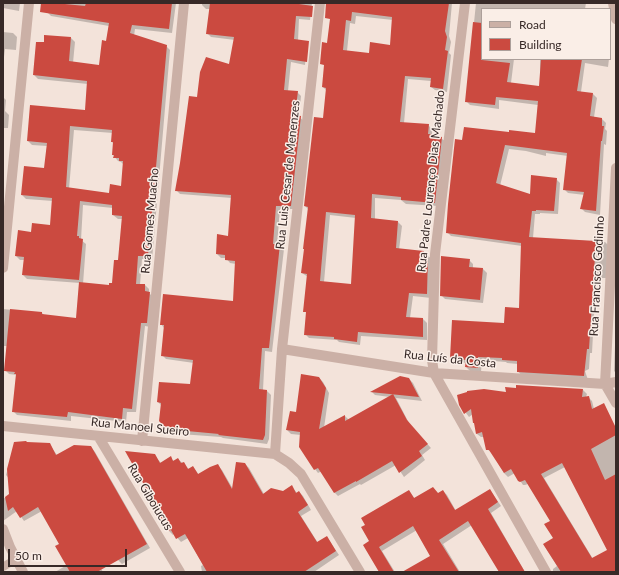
<!DOCTYPE html>
<meta charset="utf-8">
<style>
body{margin:0}
#map{position:relative;width:619px;height:575px;overflow:hidden;background:#f3e3da;font-family:Lato,sans-serif}
canvas{display:block}
.frame{position:absolute;inset:0;border:4px solid #372927;pointer-events:none}
.legend{position:absolute;left:481px;top:8px;width:130px;height:52px;box-sizing:border-box;background:#faeee7;border:1px solid #ac9f9a;margin:0;padding:5px 7px;list-style:none;font-size:12px;color:#372927}
.legend li{display:flex;align-items:center;gap:8px;height:20px}
.legend b{width:20px;border:1px solid #ac9f9a}
.scale{position:absolute;left:8px;top:549px;width:119px;height:18px;box-sizing:border-box;border:2px solid #372927;border-top:0;padding-left:5px;font-size:12px;line-height:14px;white-space:nowrap;color:#372927;-webkit-text-stroke:3px #faeee7;paint-order:stroke}
</style>
<div id="map">
<canvas width="619" height="575"></canvas>
<div class="frame"></div>
<ul class="legend">
<li><b style="height:5px;background:#cbb0a6"></b>Road</li>
<li><b style="height:11px;background:#cb4a40"></b>Building</li>
</ul>
<div class="scale">50 m</div>
</div>
<script>
const c = document.querySelector('canvas').getContext('2d');
c.lineJoin = 'round';
function paint(path, color) { c.fillStyle = color; c.fill(path, 'evenodd'); }
const poly = rows => new Path2D(rows.map(r => 'M' + r).join(''));
function strokePath(path, color, width, dash) { c.strokeStyle = color; c.lineWidth = width; c.lineCap = dash ? 'butt' : 'round'; c.setLineDash(dash || []); c.stroke(path); }
function label(font, color, halo, rows, align = 'center') {
  c.font = font + ' Lato,sans-serif'; c.lineWidth = 3; c.setLineDash([]); c.textBaseline = 'middle'; c.strokeStyle = halo; c.fillStyle = color; for (const [text, x, y, turn = 0] of rows) {
    c.save(); c.translate(x, y); c.rotate((+turn || 0) * Math.PI / 180); c.textAlign = isNaN(turn) ? turn : align; if (halo) c.strokeText(text, 0, 0); c.fillText(text, 0, 0); c.restore();
  }
}
paint(poly([
 [3,3,20,3,19,11,3,8],
 [48,3,176,3,172,33,135,29,134,36,166,46,170,50,152,260,142,259,140,285,145,285,149,289,149,293,153,297,150,327,145,326,136,412,127,412,126,422,71,416,71,421,17,415,13,411,17,375,9,374,5,370,7,346,3,346,3,309,42,313,45,316,77,319,80,283,27,279,23,275,24,260,20,260,16,256,32,233,51,226,53,201,26,199,22,195,45,169,47,146,32,145,28,141,86,111,88,84,38,79,34,75,45,43,45,36,71,38,75,42,73,63,99,66,107,42,109,26,51,16,47,12],
 [74,130,113,133,112,142,114,144,113,155,118,161,121,162,124,165,122,187,110,194,69,189],
 [83,205,113,208,113,215,118,219,123,219,119,261,113,285,110,286,83,284,86,244,81,240],
 [202,3,312,3,310,20,299,19,298,41,307,45,305,65,291,62,288,91,297,92,301,96,299,117,304,121,295,209,280,209,277,245,280,245,284,249,272,352,265,351,263,390,267,391,271,395,269,439,267,444,223,438,221,437,180,434,179,432,169,431,165,427,161,405,158,402,191,385,194,363,166,359,162,355,164,328,161,324,234,302,236,264,230,263,226,258,221,258,217,254,229,237,232,198,180,194,176,190,198,98,230,65,235,40,211,37,207,33,210,9,206,9,202,5],
 [332,3,452,3,449,36,451,42,449,53,451,55,447,92,435,90,431,87,431,81,408,79,404,123,428,125,432,129,432,135,437,135,446,142,438,206,406,204,401,200,375,198,375,220,398,222,402,226,399,250,423,252,432,259,431,298,413,296,410,318,423,319,427,323,427,340,361,336,360,345,339,342,337,340,309,338,305,334,307,313,304,311,308,277,302,273,309,210,305,206,324,119,327,91,323,87],
 [356,16,393,20,391,46,370,54,347,51,350,23,355,24],
 [330,215,356,218,352,285,324,282],
 [476,3,586,3,585,9,482,9,482,59,514,59,511,83,540,87,540,59,609,59,608,67,585,63,581,92,593,94,597,98,594,117,602,119,606,123,605,129,607,131,606,145,604,144,600,215,585,212,581,208,585,195,568,193,564,189,568,156,546,153,546,156,526,151,509,149,500,186,531,195,556,179,560,183,558,214,540,213,540,214,535,214,533,238,605,242,609,246,608,278,596,278,592,353,590,353,589,369,585,371,588,380,521,375,518,371,518,364,507,363,506,362,482,360,481,372,470,371,466,367,466,363,455,361,451,357,505,325,520,310,522,246,451,236,447,232,463,141,510,133,536,134,538,105,499,100,499,109,470,105,466,101],
 [3,32,13,33,17,37,16,50,5,49,3,65],
 [3,97,6,100,5,111,9,115,8,128,3,128],
 [469,260,473,264,473,268,483,269,487,273,483,303,445,299,441,295],
 [616,319,616,373,614,371],
 [319,378,323,382,329,393,324,428,345,416,349,420,390,397,375,395,372,392,409,379,413,383,422,401,396,398,410,425,431,448,422,455,425,460,404,477,396,465,361,485,360,484,338,496,334,492,322,471,318,473,315,469,301,435,291,434,287,430],
 [583,390,587,394,586,397,588,397,592,401,594,409,616,430,616,572,553,572,553,569,557,566,544,545,555,538,551,521,528,484,525,485,523,485,515,473,508,477,504,473,492,453,487,449,484,437,481,437,477,434,473,414,469,417,460,405,507,393],
 [565,467,608,551,593,559,544,478],
 [15,443,49,444,57,455,91,447,95,452,150,548,122,564,118,560,85,541,103,572,55,572,67,565,61,544,42,511,24,521,17,511,3,521,3,499,8,496,22,493,6,475],
 [154,455,161,463,170,458,174,461,178,459,189,469,193,467,199,475,218,466,222,470,233,489,245,464,249,468,264,494,283,492,291,486,297,493,299,492,303,496,311,510,301,516,318,543,327,537,339,555,314,572,202,572,201,566,203,565,188,538,181,542,174,534,173,535,169,531,153,500],
 [490,490,501,506,491,513,525,572,501,572,472,525,443,544,460,572,404,572,431,556,417,530,382,551,395,572,380,572,371,542,409,491,415,499,438,494,443,491,447,495,456,511]
]), '#0003');
paint(poly([
 [41,3,55,3,85,6,86,3,172,3,169,29,132,25,130,33,167,45,148,256,138,256,136,284,145,284,145,291,150,292,147,323,141,323,132,409,123,408,122,419,68,412,67,417,12,412,16,374,14,374,15,372,4,371,10,309,42,312,42,314,76,318,79,282,109,285,109,283,112,283,114,260,118,260,122,216,112,215,112,205,80,201,77,236,79,236,79,238,83,239,79,280,22,275,24,257,15,256,18,230,31,232,32,223,50,225,52,198,21,195,24,166,44,168,47,143,27,141,30,105,85,110,87,81,33,75,36,42,44,42,44,35,71,37,69,61,99,65,102,40,106,41,109,23,40,12],
 [70,126,112,130,111,142,113,142,112,155,114,155,113,158,119,158,119,161,123,161,121,186,110,184,109,193,66,187],
 [210,3,292,3,313,6,312,17,296,16,294,39,309,41,307,62,287,59,284,90,298,91,295,115,301,116,291,206,276,206,273,244,280,244,269,348,262,348,259,389,267,390,265,435,263,440,218,435,219,434,176,430,176,428,164,427,159,421,161,403,157,402,159,382,190,384,193,360,161,356,164,325,160,325,163,294,233,301,235,261,225,260,225,255,216,254,217,234,228,236,231,195,175,191,180,163,189,96,197,97,200,72,206,57,229,64,234,37,206,34],
 [326,3,449,3,445,31,447,37,445,50,448,51,443,89,430,87,431,78,405,76,400,122,429,124,428,134,438,135,437,136,442,137,435,203,401,200,401,197,372,194,371,218,398,221,396,248,424,251,424,254,428,255,427,294,409,293,406,317,423,318,423,337,358,332,357,342,334,339,334,337,304,335,306,312,303,312,307,274,301,273,304,249,303,249,308,207,304,206,314,117,323,118,326,88,322,87,324,65,320,64,322,42,327,43,330,19,325,18],
 [352,12,392,17,390,45,370,42,369,53,343,50,346,20,351,21],
 [326,212,355,215,351,284,320,281],
 [473,22,482,23,482,60,510,63,507,82,539,86,541,59,582,59,577,91,593,93,590,116,602,118,602,126,604,126,602,141,601,141,596,211,580,209,584,192,563,190,567,153,505,145,496,183,530,194,531,175,557,178,554,211,536,210,536,211,532,211,529,237,596,241,589,349,587,349,584,376,517,372,517,361,502,360,502,358,478,357,478,368,465,367,466,360,450,358,452,320,504,323,505,307,519,308,521,243,446,233,448,204,455,139,462,140,464,127,509,132,509,130,535,133,538,101,496,97,495,105,465,102],
 [441,256,470,259,469,267,483,268,480,300,440,296],
 [301,374,319,377,326,388,319,429,345,415,345,421,393,394,407,420,428,444,419,451,422,456,399,473,392,461,356,482,356,481,334,493,318,468,314,470,299,447,300,432,286,430,290,411,296,412],
 [400,376,409,378,419,397,370,392],
 [516,385,583,389,582,397,589,396,592,409,604,403,616,428,616,435,591,449,605,480,616,474,616,572,561,572,543,544,553,538,544,524,550,521,525,480,520,482,518,481,511,469,504,473,489,450,486,450,482,432,476,434,474,423,473,423,471,409,464,414,459,405,457,395,467,392,467,391,484,389,506,392,505,387,516,388],
 [562,463,607,550,592,558,541,474],
 [26,441,27,442,50,443,56,455,74,445,91,446,147,544,97,572,70,572,55,546,59,544,38,507,20,518,13,507,8,511,5,497,9,494,7,469,14,442],
 [125,451,155,454,160,463,171,456,173,461,178,458,181,463,184,462,188,469,193,466,198,474,210,467,218,464,232,489,236,462,245,463,263,494,271,488,283,491,292,485,296,493,299,491,308,505,298,512,317,542,327,536,336,551,304,572,207,572,185,534,176,539,171,530,168,531,152,500,152,499],
 [433,487,438,493,443,490,455,510,490,489,498,502,488,509,525,572,499,572,468,521,439,540,459,572,402,572,430,556,413,526,379,547,394,572,379,572,363,545,369,541,361,527,365,525,361,518,409,490,414,498]
]), '#cb4a40');
strokePath(poly([
 [3,567,16,559]
]), '#cbb0a6', 8);
strokePath(poly([
 [320,3,282,349,275,454,289,463,301,474,360,572],
 [465,3,435,254,432,360,434,373,546,572],
 [613,3,616,19],
 [3,268,29,3],
 [282,349,434,373,605,384,616,382],
 [605,384,616,168],
 [605,384,616,403],
 [3,426,275,454],
 [98,436,180,572],
 [142,441,184,3],
 [3,529,10,547,23,572]
]), '#cbb0a6', 10);
label('12px', '#372927', '#faeee7', [
 ["Rua Luis Cesar de Menenzes",288,175,-84],
 ["Rua Padre Lourenço Dias Machado",431,181,-84],
 ["Rua Gomes Muacho",150,221,-85],
 ["Rua Francisco Godinho",597,276,-87],
 ["Rua Luís da Costa",450,359,6],
 ["Rua Manoel Sueiro",140,427,6],
 ["Rua Giboiucus",150,497,59]
]);
</script>
